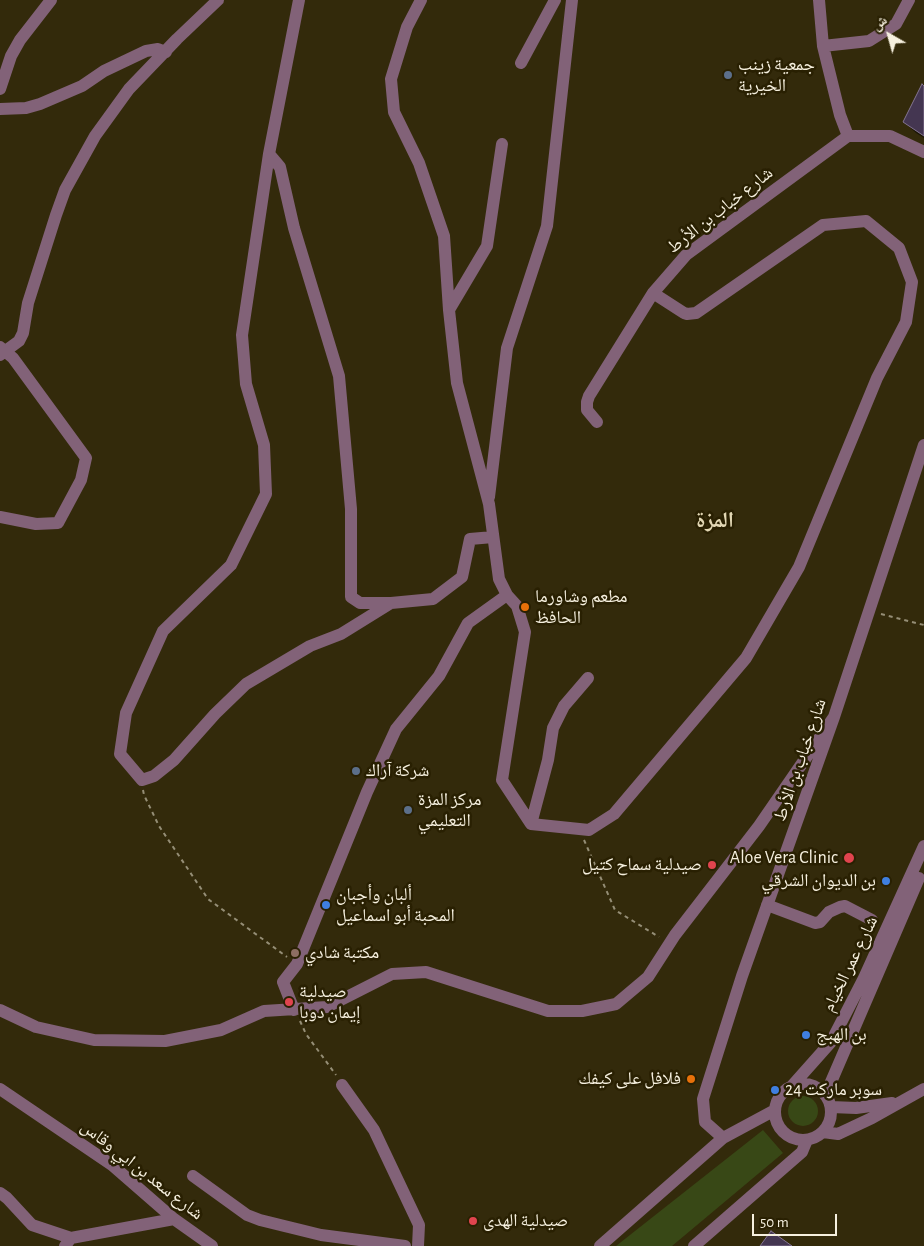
<!DOCTYPE html>
<meta charset="utf-8">
<style>
body{margin:0}
#map{position:relative;width:924px;height:1246px;overflow:hidden;background:#332a0b;font-family:"Alegreya Sans","Noto Naskh Arabic",sans-serif}
canvas{display:block}
.north{position:absolute;left:864px;top:10px;width:50px;height:50px;-webkit-text-stroke:4px #292002;paint-order:stroke;rotate:322deg;font-size:14px;font-weight:700;line-height:20px;text-align:center;color:#f6f0df}
.north::after{content:'';display:block;margin:auto;width:18px;height:22px;background:#f6f0df;clip-path:polygon(50% 0,100% 100%,50% 72%,0 100%)}
.scale{position:absolute;left:752px;top:1214px;width:85px;height:22px;box-sizing:border-box;border:2px solid #f6f0df;border-top:0;padding-left:6px;font-size:15px;line-height:18px;white-space:nowrap;color:#f6f0df;-webkit-text-stroke:4px #292002;paint-order:stroke}
</style>
<div id="map">
<canvas width="924" height="1246"></canvas>
<div class="north">ش</div>
<div class="scale">50 m</div>
</div>
<script>
const c = document.querySelector('canvas').getContext('2d');
c.lineJoin = 'round';
function paint(path, color) { c.fillStyle = color; c.fill(path, 'evenodd'); }
const poly = rows => new Path2D(rows.map(r => 'M' + r).join(''));
function strokePath(path, color, width, dash) { c.strokeStyle = color; c.lineWidth = width; c.lineCap = dash ? 'butt' : 'round'; c.setLineDash(dash || []); c.stroke(path); }
function label(font, color, halo, rows, align = 'center') {
  c.font = font + ' "Alegreya Sans","Noto Naskh Arabic",sans-serif'; c.lineWidth = 5; c.setLineDash([]); c.textBaseline = 'middle'; c.strokeStyle = halo; c.fillStyle = color; for (const [text, x, y, turn = 0] of rows) {
    c.save(); c.translate(x, y); c.rotate((+turn || 0) * Math.PI / 180); c.textAlign = isNaN(turn) ? turn : align; if (halo) c.strokeText(text, 0, 0); c.fillText(text, 0, 0); c.restore();
  }
}
paint(poly([
 '788 1111a15 15 0 1 1 30 0a15 15 0 1 1-30 0Z',
 [763,1130,783,1153,672,1246,616,1246]
]), '#384816');
paint(poly([
 [924,87,924,138,916,133,904,122]
]), '#0007');
const building = poly([
 [922,84,924,86,924,136,903,122,922,84],
 [771,1231,792,1246,760,1246,771,1231]
]);
paint(building, '#443651');
strokePath(building, '#847592', 1);
strokePath(poly([
 [881,614,924,625],
 [143,790,144,795,159,826,208,899,287,957],
 [584,840,615,910,659,937],
 [300,1021,306,1034,336,1075]
]), '#958e76', 2, [4, 4]);
strokePath(poly([
 [299,0,269,154,242,335,246,384,264,445,266,494,231,565,163,631,126,713,120,754,142,780,154,776,174,760,215,714,246,684,310,646,341,634,391,603,433,599,462,577,470,539,493,537],
 [421,0,407,27,391,79,394,112,419,163,444,236,449,310,457,383,489,504,499,579,507,595,517,606,525,632,502,780,531,824,589,830,614,814,746,658,799,567,877,378,906,322,912,282,899,248,866,221,823,225,696,313,687,314,684,313,653,293],
 [819,0,823,46,840,115,848,136],
 [823,46,869,41,896,24,909,0],
 [521,63,555,0],
 [0,89,11,56,20,40,51,0],
 [0,109,26,108,40,104,82,86,104,71,146,51,158,49,166,52],
 [269,154,280,167,294,228,339,376,351,509,351,597,360,603,391,603],
 [449,310,487,246,502,144],
 [0,347,13,358,86,458,81,480,58,523,36,524,0,517],
 [0,355,19,341,23,333,28,303,56,215,65,190,95,136,129,89,177,39,218,0],
 [597,422,587,410,587,402,589,396,653,293,686,255,848,136,890,136,924,152],
 [489,497,507,348,547,226,572,0],
 [531,824,548,760,553,728,564,706,588,678],
 [767,905,815,923,820,922,829,912,840,907,845,906,872,920],
 [0,1010,36,1027,94,1040,165,1041,221,1030,264,1011,327,1007,392,974,426,972,548,1011,582,1011,616,1004,648,977,675,935,759,826,834,717],
 [294,1010,283,982,297,964,367,792,396,729,439,676,468,623,507,595],
 '775 1112a28 28 0 1 1 56 0a28 28 0 1 1-56 0Z',
 [342,1085,374,1130,419,1225,418,1246],
 [791,1087,831,1042,864,978,924,846],
 [0,1089,112,1165,174,1219,212,1246],
 [827,1097,831,1082,919,878],
 [831,1107,856,1108,892,1103],
 [823,1132,838,1134,872,1118,924,1089],
 [723,1138,705,1122,703,1099,742,976,834,717,924,445],
 [193,1176,247,1215,260,1220,321,1235,405,1246],
 [0,1193,7,1198,32,1225,71,1238],
 [65,1246,71,1238,174,1219],
 [600,1246,723,1138,775,1110],
 [694,1246,802,1152,807,1140]
]), '#826278', 12);
for (const [x, y, r, color] of [
 [728,75,5,"#5c6f8a"],
 [525,607,5,"#e8710a"],
 [356,771,5,"#5c6f8a"],
 [408,810,5,"#5c6f8a"],
 [849,858,6,"#e0444e"],
 [712,865,5,"#e0444e"],
 [886,881,5,"#3f7fe0"],
 [326,905,5,"#3f7fe0"],
 [295,953,5,"#8d6e63"],
 [289,1002,5,"#e0444e"],
 [806,1035,5,"#3f7fe0"],
 [691,1079,5,"#e8710a"],
 [775,1090,5,"#3f7fe0"],
 [473,1221,5,"#e0444e"]
]) { const dot = new Path2D(); dot.arc(x, y, r, 0, 2 * Math.PI); c.fillStyle = color; c.fill(dot); strokePath(dot, '#292002', 2); }
label('18px', '#f6f0df', '#292002', [
 ["جمعية زينب",738,65],
 ["الخيرية",738,86],
 ["مطعم وشاورما",535,597],
 ["الحافظ",535,618],
 ["شركة آراك",366,771],
 ["مركز المزة",418,800],
 ["التعليمي",418,821],
 ["Aloe Vera Clinic",838,858,"right"],
 ["صيدلية سماح كتيل",702,865,"right"],
 ["بن الديوان الشرقي",876,881,"right"],
 ["ألبان وأجبان",336,895],
 ["المحبة أبو اسماعيل",336,916],
 ["مكتبة شادي",305,953],
 ["صيدلية",299,992],
 ["إيمان دوبا",299,1013],
 ["بن الهبج",816,1035],
 ["فلافل على كيفك",681,1079,"right"],
 ["سوبر ماركت 24",785,1090],
 ["صيدلية الهدى",483,1221]
], 'left');
label('18px', '#f6f0df', '#292002', [
 ["شارع خباب بن الأرط",720,210,-38],
 ["شارع خباب بن الأرط",800,760,-71],
 ["شارع عمر الخيام",850,964,-64],
 ["شارع سعد بن ابي وقاس",142,1170,38]
]);
label('bold 22px', '#e2d7b4', '#292002', [
 ["المزة",715,520]
]);
</script>
